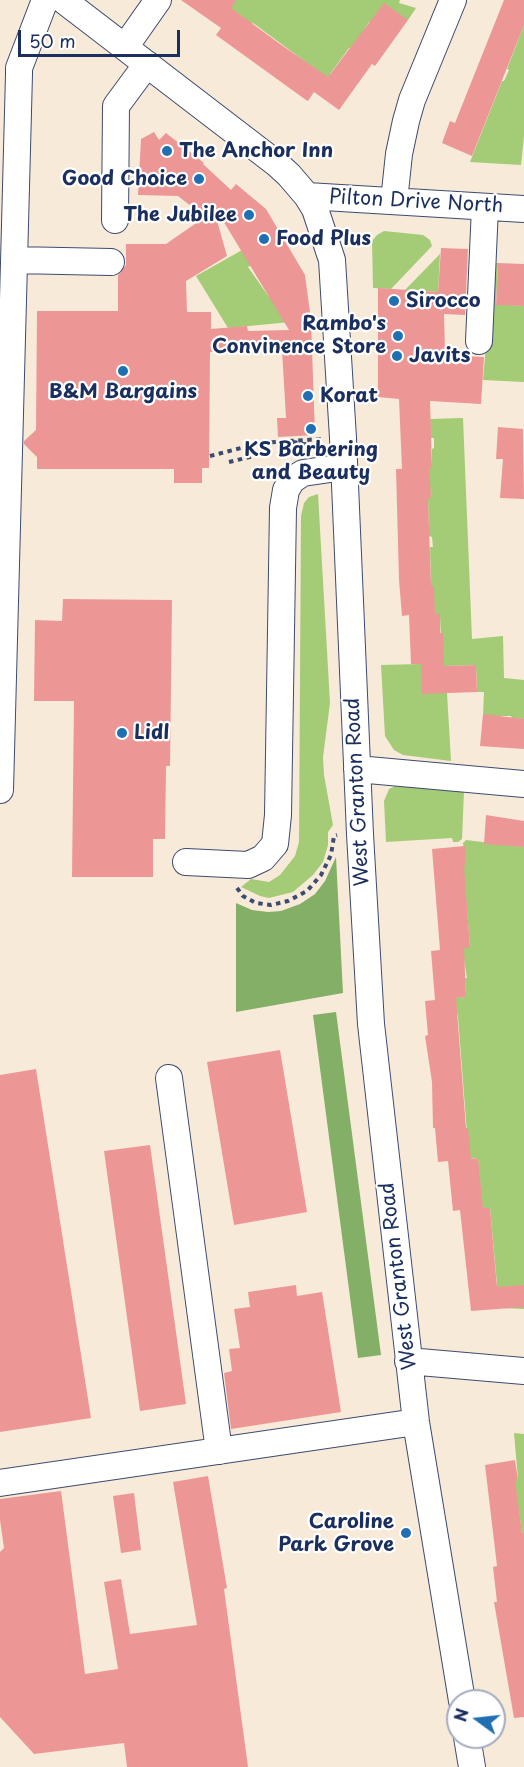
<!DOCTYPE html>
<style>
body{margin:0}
#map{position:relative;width:524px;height:1767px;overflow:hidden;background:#f8ead8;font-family:"Playpen Sans",sans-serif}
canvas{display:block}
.north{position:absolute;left:446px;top:1689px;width:60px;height:60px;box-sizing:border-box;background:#fff;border:2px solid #a4acbf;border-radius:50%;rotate:285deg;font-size:16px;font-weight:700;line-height:24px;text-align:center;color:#1b2f5e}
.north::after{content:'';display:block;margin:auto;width:21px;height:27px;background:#1f6fb2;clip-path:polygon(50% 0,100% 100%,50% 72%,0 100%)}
.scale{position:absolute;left:18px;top:30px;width:162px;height:27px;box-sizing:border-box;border:3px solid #1b2f5e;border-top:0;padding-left:8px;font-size:18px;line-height:21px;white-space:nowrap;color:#1b2f5e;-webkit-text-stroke:4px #fff;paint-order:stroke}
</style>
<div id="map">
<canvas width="524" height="1767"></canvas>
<div class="north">N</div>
<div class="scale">50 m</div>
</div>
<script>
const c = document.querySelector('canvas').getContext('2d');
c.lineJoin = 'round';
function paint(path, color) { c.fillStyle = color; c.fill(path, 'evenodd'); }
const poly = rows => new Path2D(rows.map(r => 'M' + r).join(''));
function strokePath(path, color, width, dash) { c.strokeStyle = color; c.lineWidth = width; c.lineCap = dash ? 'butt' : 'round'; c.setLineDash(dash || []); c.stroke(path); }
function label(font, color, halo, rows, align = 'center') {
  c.font = font + ' "Playpen Sans",sans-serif'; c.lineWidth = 4.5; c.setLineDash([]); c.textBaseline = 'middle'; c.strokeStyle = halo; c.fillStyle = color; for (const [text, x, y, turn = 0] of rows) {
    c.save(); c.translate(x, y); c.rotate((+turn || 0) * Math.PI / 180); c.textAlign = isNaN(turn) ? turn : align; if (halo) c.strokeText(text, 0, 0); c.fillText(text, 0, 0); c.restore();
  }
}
paint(poly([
 [236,0,400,0,399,3,416,8,408,20,369,22,352,49,349,48,330,74,330,80,253,23,252,24,228,8],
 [524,25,524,136,521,165,470,162,502,81,504,81,509,70,507,69],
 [384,231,423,235,430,240,432,246,391,289,373,288,372,241,377,235],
 [251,245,260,260,248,267,269,297,280,290,284,320,311,316,311,320,228,328,196,276],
 [440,254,438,292,405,290],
 [493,263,498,263,496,304,524,306,524,382,483,380],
 [463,418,472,639,503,636,504,678,524,680,524,719,512,718,511,716,483,716,484,692,477,692,476,665,445,666,442,668,440,615,432,615,431,586,430,547,433,547,432,537,429,536,428,498,431,498,430,488,428,487,427,468,432,468,432,449,434,448,434,438,431,438,430,419],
 [318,494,330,703,323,757,324,775,333,825,328,832,328,845,323,862,313,875,293,892,269,898,260,896,241,887,251,879,269,882,280,875,295,856,299,842,301,516,304,503,309,497],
 [421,664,447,693,451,761,403,755,394,750,385,736,381,665],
 [395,786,464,791,462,839,458,842,453,842,452,838,386,842,384,801,389,789],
 [466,840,524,847,524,1309,502,1308,495,1287,497,1284,490,1208,482,1208,478,1158,469,1159,458,1017,454,998,466,997,465,978,467,978,462,948,470,947,466,899,460,866,466,865,463,843],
 [514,1433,524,1434,524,1533,522,1533,515,1485,511,1481,518,1479]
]), '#a4cb75');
paint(poly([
 [336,857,343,993,236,1012,236,903,252,910,268,912,281,911,300,904,315,894,325,881],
 [336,1012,381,1355,358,1358,313,1015]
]), '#83af66');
paint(poly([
 [181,0,236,0,231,8,280,44,328,77,384,3,408,20,375,66,372,64,339,110,314,92,308,101,306,100,216,35,221,28],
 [504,0,524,0,524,25,472,156,442,143,450,121,455,123],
 [154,132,159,140,166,133,204,163,203,164,231,190,236,184,266,209,305,275,311,320,315,435,278,437,277,418,286,418,282,350,210,352,209,468,202,468,202,483,174,483,174,469,37,469,37,457,24,444,24,441,36,430,37,311,118,311,118,275,126,265,126,244,166,244,205,217,178,196,138,195,141,139],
 [216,209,254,272,289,330,248,331,247,326,211,329,211,312,187,312,186,281,227,256,214,210],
 [441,248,468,249,465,315,444,314,445,351,462,351,462,356,484,357,481,404,430,401,432,468,429,468,431,498,428,498,431,586,434,586,435,614,440,614,440,633,443,633,444,666,476,665,477,692,422,694,421,664,411,664,409,615,402,616,399,580,396,469,402,469,399,399,378,397,378,288,438,292],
 [498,263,524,264,524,306,496,305],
 [498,427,523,429,524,499,500,498,503,459,496,459],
 [63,599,172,600,170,766,166,766,165,839,153,839,153,877,72,877,74,701,34,701,35,620,62,621],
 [483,714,524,719,524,749,480,746],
 [486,815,524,821,524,847,484,844],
 [465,846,466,866,464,866,470,948,464,948,466,997,456,998,466,1128,468,1128,471,1159,478,1158,483,1208,490,1208,497,1287,524,1285,524,1307,471,1311,460,1210,453,1211,448,1161,438,1162,435,1128,433,1128,432,1082,425,1036,428,1035,425,1001,435,1000,431,951,440,950,432,849],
 [280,1050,307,1212,234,1225,207,1062],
 [36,1069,91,1418,0,1432,0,1075],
 [150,1145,186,1404,140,1411,104,1151],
 [296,1285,297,1296,322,1292,341,1412,231,1429,224,1373,232,1371,229,1349,240,1348,234,1309,250,1307,248,1292],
 [515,1460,518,1480,515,1480,522,1533,524,1533,524,1717,514,1718,494,1602,497,1602,493,1567,497,1566,485,1465],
 [208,1476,227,1588,224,1589,248,1767,127,1767,124,1743,34,1754,0,1717,0,1552,4,1548,0,1520,0,1499,61,1491,85,1674,118,1669,104,1582,121,1579,130,1634,197,1625,173,1482],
 [134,1493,141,1550,121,1553,113,1496]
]), '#ec9796');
const minor = poly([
 [63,0,277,164,289,175,307,196,315,209,332,260,343,438,360,834,371,1024,416,1422,462,1701],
 [125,47,158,0],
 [307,196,524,209],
 [394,201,399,154,406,121,412,100,453,0],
 [115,220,116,106,147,64],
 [14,260,111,262],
 [479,341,485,207],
 [357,769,524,784],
 [0,790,19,74,19,68,45,0],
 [186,862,248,865,263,858,275,844,278,815,283,508,286,490,292,480,303,473,344,467],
 [169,1078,219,1451],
 [408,1361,524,1371],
 [0,1483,416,1422],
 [467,1737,472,1767]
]);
strokePath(minor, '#3c4b70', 28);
strokePath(poly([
 [293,442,315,446],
 [210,456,260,443,321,439],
 [229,462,262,454,264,442],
 [237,888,243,896,256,903,271,905,288,901,307,891,321,875,331,855,334,836,337,835]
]), '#3c4b70', 4, [4.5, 4.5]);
strokePath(minor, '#fff', 26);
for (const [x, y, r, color] of [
 [167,151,6,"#1f6fb2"],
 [199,179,6,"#1f6fb2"],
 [249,215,6,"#1f6fb2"],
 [264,239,6,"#1f6fb2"],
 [394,301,6,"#1f6fb2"],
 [398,336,6,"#1f6fb2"],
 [397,356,6,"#1f6fb2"],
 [123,371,6,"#1f6fb2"],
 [308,396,6,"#1f6fb2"],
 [311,429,6,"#1f6fb2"],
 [122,733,6,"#1f6fb2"],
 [406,1533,6,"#1f6fb2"]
]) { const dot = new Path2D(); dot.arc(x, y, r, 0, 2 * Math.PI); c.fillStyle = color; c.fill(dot); strokePath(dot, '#fff', 2); }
label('bold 20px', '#1b2f5e', '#fff', [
 ["The Anchor Inn",179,151],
 ["Good Choice",187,179,"right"],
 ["The Jubilee",237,215,"right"],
 ["Food Plus",276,239],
 ["Sirocco",406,301],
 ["Rambo's",386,324,"right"],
 ["Convinence Store",386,347,"right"],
 ["Javits",409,356],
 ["B&M Bargains",123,392,"center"],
 ["Korat",320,396],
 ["KS Barbering",311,450,"center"],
 ["and Beauty",311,473,"center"],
 ["Lidl",134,733],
 ["Caroline",394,1522,"right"],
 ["Park Grove",394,1545,"right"]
], 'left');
label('20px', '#1b2f5e', '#fff', [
 ["Pilton Drive North",416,202,3],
 ["West Granton Road",358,792,-93],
 ["West Granton Road",399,1276,-97]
]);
</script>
